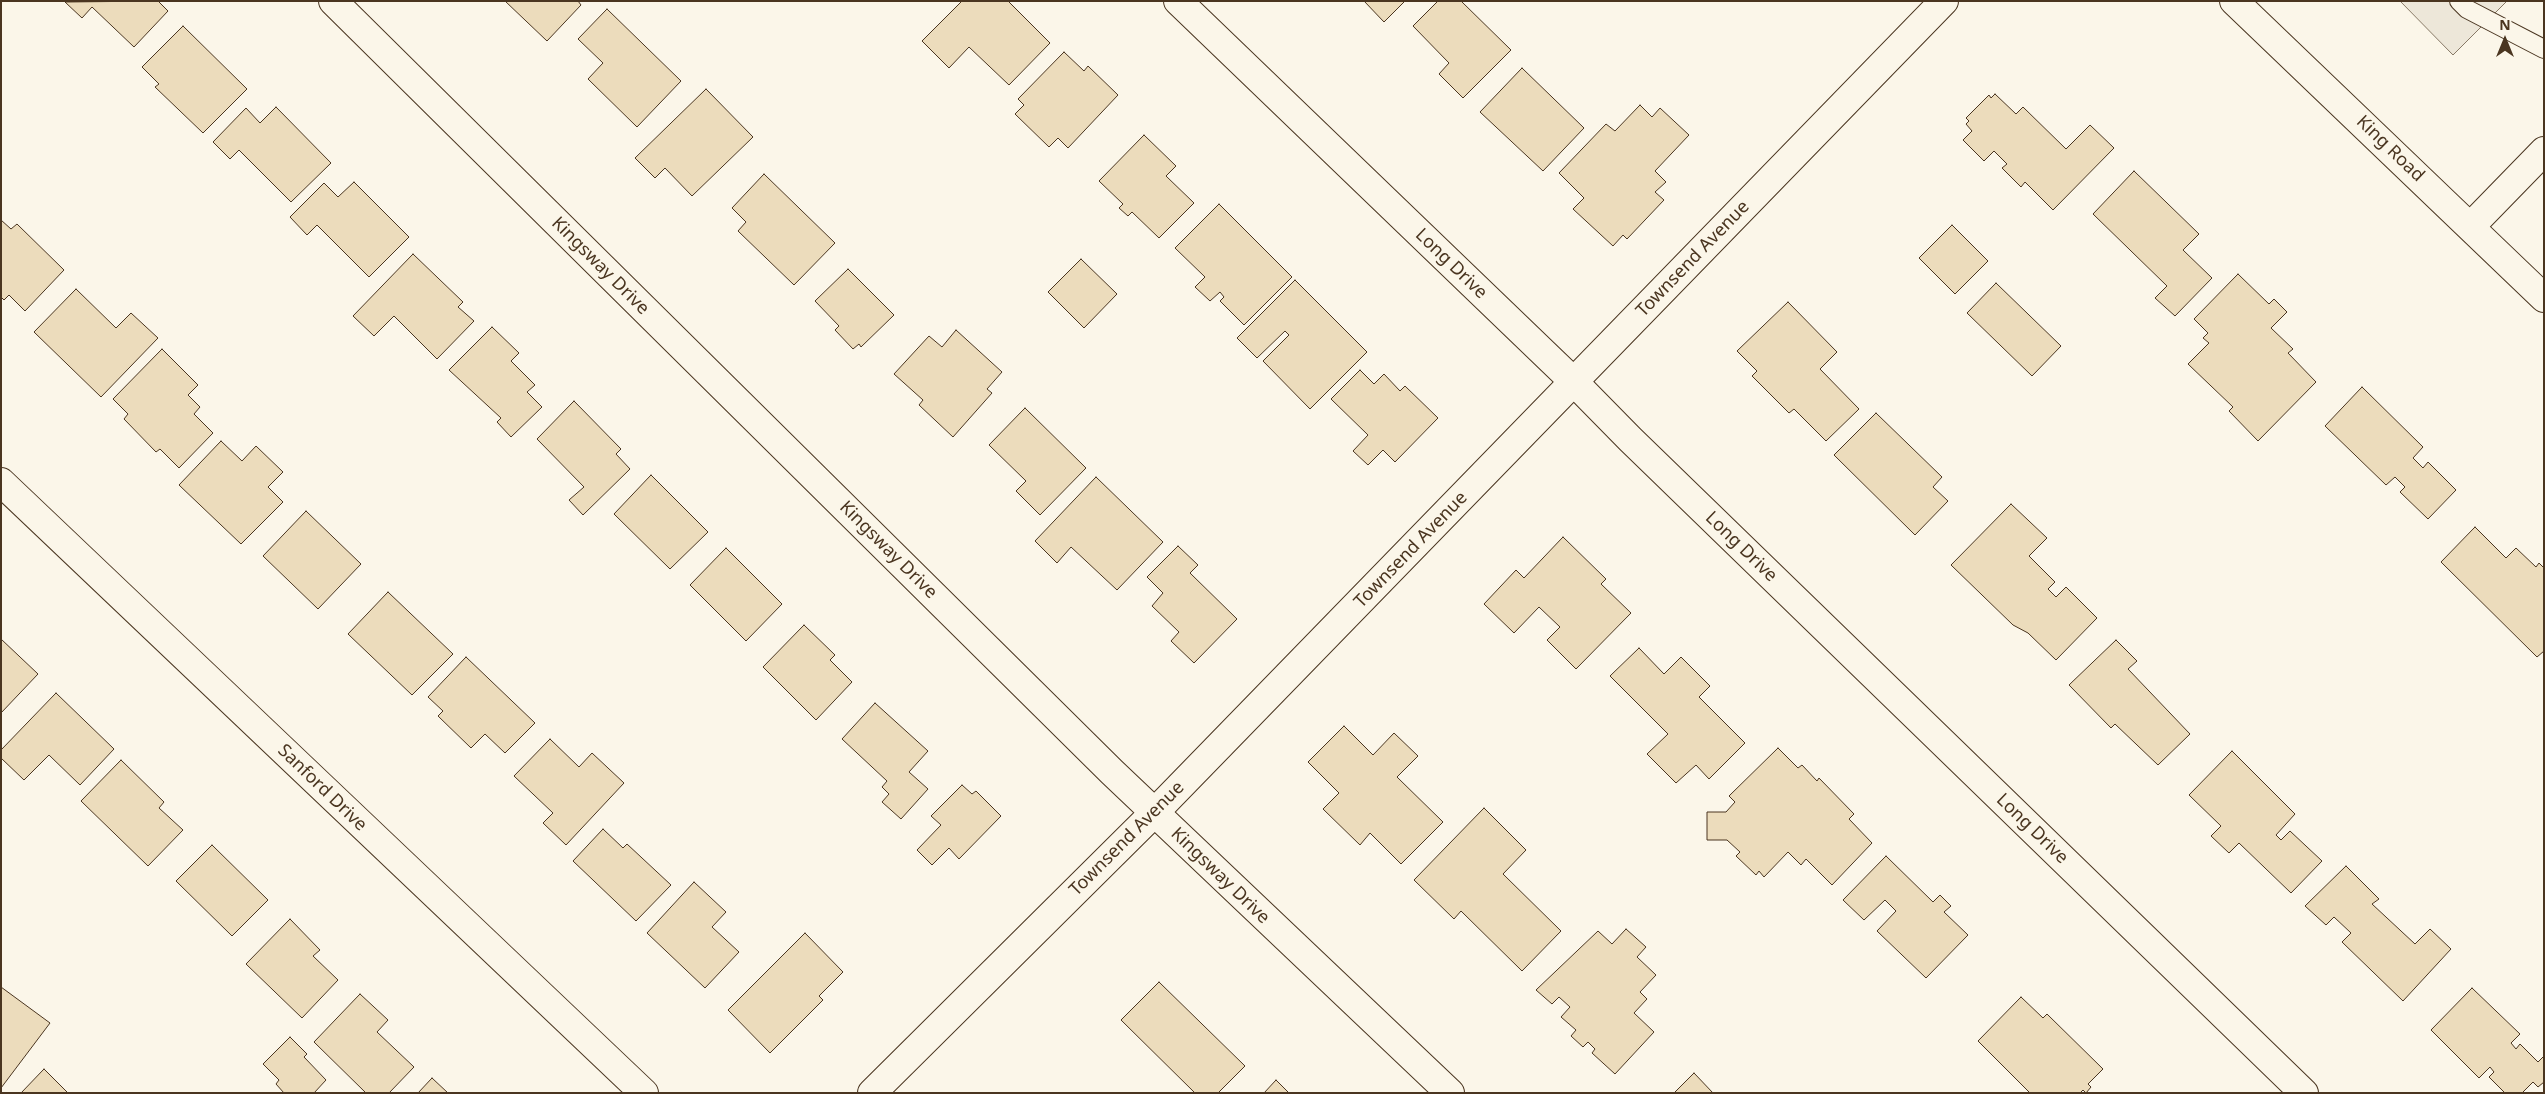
<!DOCTYPE html>
<style>
body{margin:0}
#map{position:relative;width:2545px;height:1094px;overflow:hidden;background:#fbf6e9;font-family:"Noto Sans",sans-serif}
canvas{display:block}
.frame{position:absolute;inset:0;border:2px solid #4a3520;pointer-events:none}
.north{position:absolute;left:2480px;top:15px;width:50px;height:50px;-webkit-text-stroke:4px #fbf6e9;paint-order:stroke;rotate:0deg;font-size:14px;font-weight:700;line-height:20px;text-align:center;color:#4a3520}
.north::after{content:'';display:block;margin:auto;width:18px;height:22px;background:#4a3520;clip-path:polygon(50% 0,100% 100%,50% 72%,0 100%)}
</style>
<div id="map">
<canvas width="2545" height="1094"></canvas>
<div class="frame"></div>
<div class="north">N</div>
</div>
<script>
const c = document.querySelector('canvas').getContext('2d');
c.lineJoin = 'round';
function paint(path, color) { c.fillStyle = color; c.fill(path, 'evenodd'); }
const poly = rows => new Path2D(rows.map(r => 'M' + r).join(''));
function strokePath(path, color, width, dash) { c.strokeStyle = color; c.lineWidth = width; c.lineCap = dash ? 'butt' : 'round'; c.setLineDash(dash || []); c.stroke(path); }
function label(font, color, halo, rows, align = 'center') {
  c.font = font + ' "Noto Sans",sans-serif'; c.lineWidth = 4; c.setLineDash([]); c.textBaseline = 'middle'; c.strokeStyle = halo; c.fillStyle = color; for (const [text, x, y, turn = 0] of rows) {
    c.save(); c.translate(x, y); c.rotate((+turn || 0) * Math.PI / 180); c.textAlign = isNaN(turn) ? turn : align; if (halo) c.strokeText(text, 0, 0); c.fillText(text, 0, 0); c.restore();
  }
}
const parking = poly([
 [2400,1,2507,1,2453,55,2400,1]
]);
paint(parking, '#ede7d9');
strokePath(parking, '#887966', 1);
const building = poly([
 [158,1,168,11,134,47,92,7,82,18,65,2,158,1],
 [505,1,578,1,581,5,547,41,505,1],
 [962,1,1008,1,1050,43,1009,85,969,47,949,68,922,41,962,1],
 [1364,1,1405,1,1384,22,1364,1],
 [1438,1,1461,1,1511,50,1463,98,1439,74,1449,63,1413,26,1438,1],
 [607,9,681,81,637,127,588,79,603,63,578,39,607,9],
 [183,26,247,89,203,133,155,87,159,84,142,67,183,26],
 [1064,52,1084,71,1088,66,1118,95,1068,148,1058,138,1049,147,1015,114,1024,105,1018,99,1064,52],
 [1522,68,1584,128,1543,171,1480,112,1522,68],
 [706,89,753,137,692,196,665,168,655,178,635,158,706,89],
 [1995,94,2016,114,2023,107,2066,149,2090,125,2114,148,2053,210,2025,182,2021,187,2002,168,2007,164,1994,151,1984,161,1963,140,1972,131,1966,124,1969,121,1966,118,1989,95,1991,98,1995,94],
 [1640,105,1652,117,1660,108,1689,135,1655,171,1666,182,1655,192,1664,200,1627,239,1623,235,1613,246,1573,209,1584,198,1559,173,1606,124,1615,131,1640,105],
 [276,107,331,163,291,202,239,150,230,159,213,142,246,108,260,123,276,107],
 [1144,135,1176,166,1166,176,1194,203,1159,238,1132,212,1128,216,1119,208,1123,204,1099,181,1144,135],
 [2134,171,2199,234,2183,250,2212,278,2175,316,2155,298,2167,286,2093,214,2134,171],
 [764,174,835,243,794,285,738,231,746,222,732,208,764,174],
 [354,182,409,237,369,277,317,225,307,235,290,217,324,183,338,197,354,182],
 [1219,204,1292,277,1244,325,1220,301,1224,297,1220,292,1210,301,1195,287,1205,277,1175,248,1219,204],
 [1,220,11,229,17,224,64,270,25,311,9,295,4,300,1,297,1,220],
 [1952,225,1988,261,1955,294,1919,258,1952,225],
 [413,254,463,302,458,307,474,321,437,359,394,316,374,336,353,316,413,254],
 [1081,259,1117,294,1084,328,1048,292,1081,259],
 [848,269,894,315,861,347,859,344,853,349,835,330,839,326,815,301,848,269],
 [2238,274,2269,304,2274,299,2287,312,2271,328,2293,349,2288,353,2316,382,2258,441,2229,411,2233,407,2188,364,2209,343,2203,338,2208,333,2194,319,2238,274],
 [1295,280,1367,352,1310,409,1263,361,1289,335,1285,331,1257,358,1237,338,1295,280],
 [1996,283,2061,346,2032,376,1967,313,1996,283],
 [76,289,116,328,131,313,158,338,101,397,34,332,76,289],
 [1788,302,1837,352,1820,369,1859,409,1826,441,1794,409,1789,413,1752,376,1757,371,1737,351,1788,302],
 [492,327,519,353,511,361,535,385,527,392,542,407,511,437,497,422,501,418,449,370,492,327],
 [956,330,1002,372,987,389,992,393,953,437,919,405,923,400,894,374,929,336,942,347,956,330],
 [162,349,198,385,188,395,200,407,194,414,213,433,179,468,160,449,156,452,124,419,128,414,113,399,162,349],
 [1360,370,1374,384,1384,374,1400,391,1405,386,1438,418,1395,462,1383,450,1368,465,1353,451,1368,435,1331,399,1360,370],
 [2362,387,2423,447,2413,458,2423,468,2428,462,2456,490,2428,519,2400,492,2405,487,2395,477,2386,485,2325,426,2362,387],
 [574,401,621,449,616,454,630,469,583,515,569,500,584,487,537,439,574,401],
 [1025,408,1086,468,1040,515,1016,491,1026,481,989,445,1025,408],
 [1876,413,1942,477,1933,487,1948,501,1915,535,1834,455,1876,413],
 [221,441,242,461,256,446,283,472,268,487,283,502,241,544,179,485,221,441],
 [651,475,708,532,670,569,614,514,651,475],
 [1096,477,1163,542,1117,590,1071,547,1057,563,1035,541,1096,477],
 [2011,504,2047,538,2029,556,2055,582,2048,589,2056,597,2066,587,2097,618,2056,660,2028,633,2013,625,1951,565,2011,504],
 [306,511,361,564,318,609,263,556,306,511],
 [2475,527,2506,558,2516,548,2536,567,2539,563,2544,568,2544,651,2537,657,2441,562,2475,527],
 [1563,537,1606,579,1601,584,1631,613,1576,669,1547,640,1560,627,1539,607,1514,633,1484,604,1516,570,1524,578,1563,537],
 [1178,546,1198,565,1190,573,1237,619,1194,663,1171,641,1179,632,1152,606,1163,593,1147,577,1178,546],
 [726,548,782,604,746,641,690,585,726,548],
 [388,592,453,654,412,695,348,634,388,592],
 [804,625,835,655,830,660,852,682,816,720,763,667,804,625],
 [1,639,38,674,1,713,1,639],
 [2116,640,2137,661,2128,669,2190,734,2158,765,2115,724,2111,728,2069,685,2116,640],
 [1639,648,1664,674,1681,657,1710,686,1699,697,1745,743,1709,779,1696,765,1676,783,1647,754,1668,734,1610,676,1639,648],
 [466,657,535,723,505,753,485,734,471,748,438,716,443,711,428,697,466,657],
 [56,693,114,749,80,785,49,755,24,780,1,758,1,750,56,693],
 [875,703,928,751,909,772,928,789,901,819,882,802,889,794,882,787,887,781,842,739,875,703],
 [1344,726,1373,755,1394,733,1418,756,1397,777,1443,822,1401,864,1370,833,1360,845,1323,809,1339,793,1308,762,1344,726],
 [550,739,579,767,592,753,624,783,566,845,543,823,553,813,514,776,550,739],
 [1778,748,1798,768,1802,765,1817,781,1819,778,1854,814,1849,819,1872,843,1832,885,1806,859,1801,865,1788,852,1764,877,1759,871,1756,875,1736,856,1740,852,1727,840,1707,840,1707,812,1726,812,1735,802,1729,796,1778,748],
 [2232,751,2295,814,2276,835,2281,840,2290,831,2322,861,2291,893,2239,843,2229,853,2211,836,2221,826,2189,795,2232,751],
 [121,760,164,802,159,808,183,830,148,866,81,801,121,760],
 [962,785,972,794,976,791,1001,816,959,859,949,848,932,865,917,850,941,825,931,816,962,785],
 [1484,808,1526,850,1503,874,1561,931,1522,971,1461,911,1454,919,1414,880,1484,808],
 [603,829,623,848,627,844,671,885,636,921,573,861,603,829],
 [212,845,268,900,232,936,176,881,212,845],
 [1886,856,1933,902,1940,895,1951,906,1944,912,1968,935,1926,978,1877,931,1896,911,1885,900,1864,920,1843,900,1886,856],
 [2346,866,2379,899,2372,904,2415,944,2430,929,2451,949,2403,1001,2342,942,2351,933,2334,917,2326,925,2305,906,2346,866],
 [694,882,726,912,712,927,739,952,705,988,647,933,694,882],
 [290,919,320,950,313,956,338,980,302,1018,246,964,290,919],
 [1626,929,1646,947,1637,957,1656,975,1640,992,1647,999,1634,1013,1654,1032,1615,1074,1592,1053,1595,1049,1588,1042,1583,1047,1571,1036,1576,1030,1561,1017,1570,1007,1559,997,1552,1004,1536,990,1598,931,1612,944,1626,929],
 [805,933,843,972,819,996,823,1000,770,1053,728,1010,805,933],
 [1159,982,1245,1066,1218,1093,1195,1093,1121,1020,1159,982],
 [1,987,50,1023,1,1088,1,987],
 [2472,988,2520,1034,2511,1043,2516,1049,2520,1044,2538,1062,2544,1056,2544,1082,2538,1087,2533,1082,2522,1093,2505,1093,2489,1077,2494,1072,2490,1067,2479,1078,2431,1030,2472,988],
 [360,994,388,1020,377,1032,414,1067,389,1093,366,1093,314,1042,360,994],
 [2021,997,2043,1018,2047,1014,2103,1069,2088,1084,2091,1087,2086,1093,2083,1090,2080,1093,2030,1093,1978,1041,2021,997],
 [290,1037,307,1054,304,1057,326,1080,314,1093,284,1093,276,1084,279,1080,263,1064,290,1037],
 [44,1069,68,1093,21,1093,44,1069],
 [1694,1073,1713,1093,1674,1093,1694,1073],
 [432,1078,448,1093,418,1093,432,1078],
 [1276,1080,1289,1093,1264,1093,1276,1080]
]);
paint(building, '#ecdcbc');
strokePath(building, '#4a3520', 1);
const service = poly([
 [2459,1,2467,9,2544,49]
]);
const minor = poly([
 [333,1,1112,772,1450,1093],
 [1178,1,1574,382,1630,439,2304,1093],
 [2471,226,2544,151],
 [1,482,644,1093]
]);
const tertiary = poly([
 [872,1093,1155,812,1944,1]
]);
const primary = poly([
 [2234,1,2544,298]
]);
strokePath(service, '#4a3520', 20);
strokePath(minor, '#4a3520', 30);
strokePath(tertiary, '#4a3520', 30);
strokePath(primary, '#4a3520', 30);
strokePath(service, '#fbf6e9', 18);
strokePath(minor, '#fbf6e9', 28);
strokePath(tertiary, '#fbf6e9', 28);
strokePath(primary, '#fbf6e9', 28);
label('18px', '#4a3520', '#fbf6e9', [
 ["King Road",2390,149,44],
 ["Townsend Avenue",1693,259,-46],
 ["Long Drive",1451,264,44],
 ["Kingsway Drive",600,266,45],
 ["Long Drive",1741,547,44],
 ["Kingsway Drive",888,550,45],
 ["Townsend Avenue",1411,550,-46],
 ["Sanford Drive",322,788,44],
 ["Long Drive",2032,829,44],
 ["Townsend Avenue",1127,839,-45],
 ["Kingsway Drive",1220,876,44]
]);
</script>
